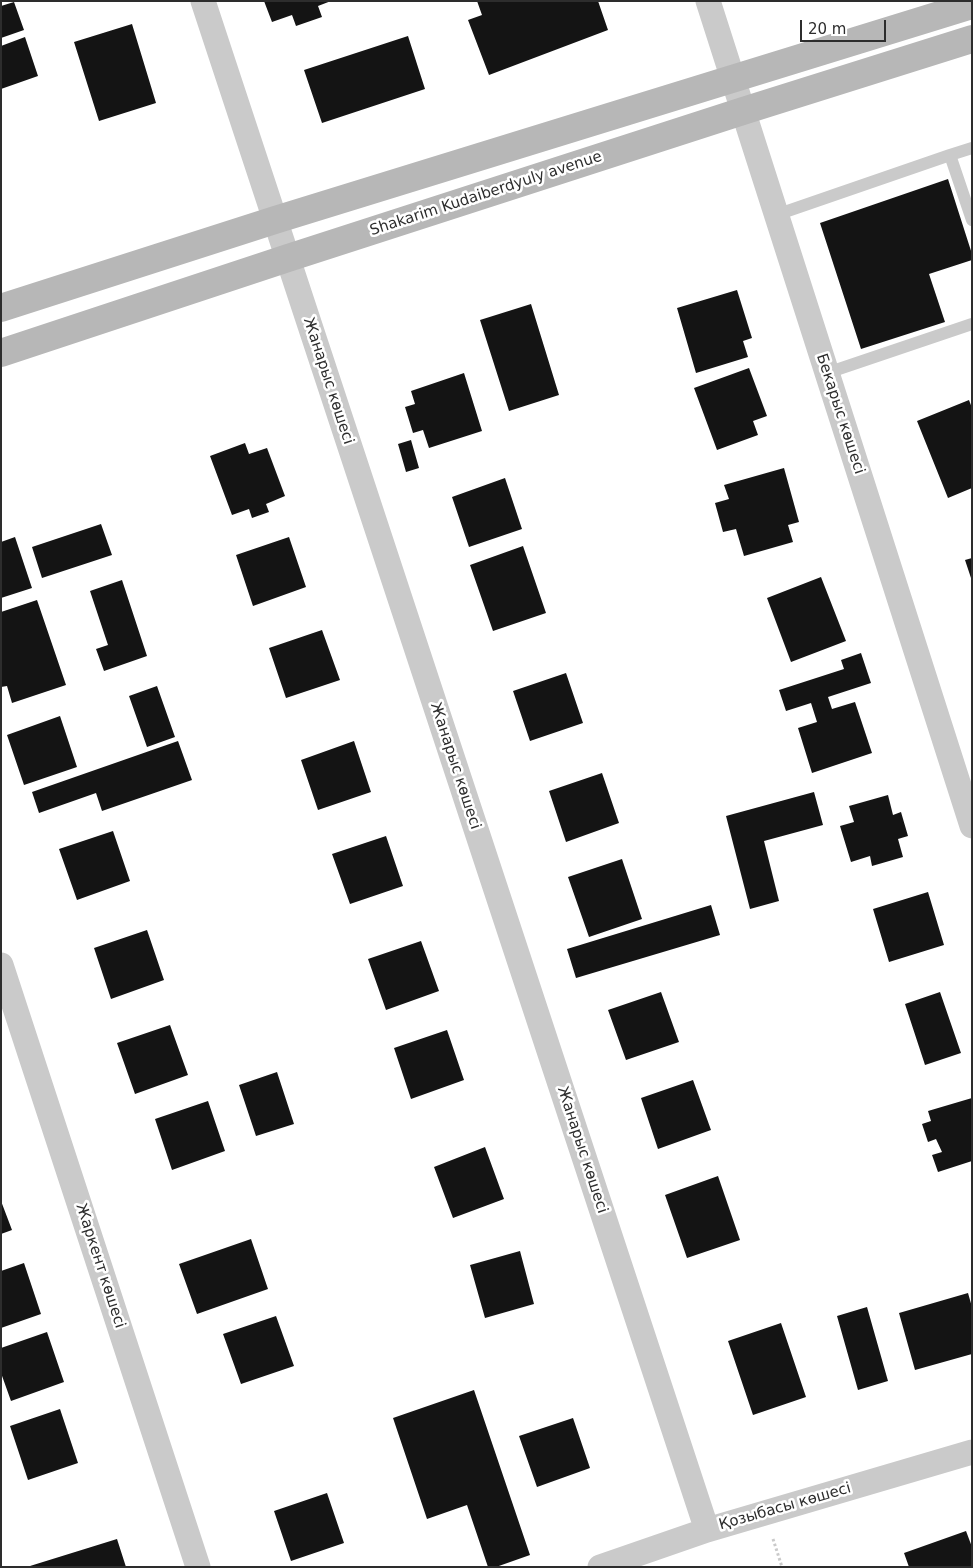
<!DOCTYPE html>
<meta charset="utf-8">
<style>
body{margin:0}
#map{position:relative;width:973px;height:1568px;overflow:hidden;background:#fff;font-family:"DejaVu Sans",sans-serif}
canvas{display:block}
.frame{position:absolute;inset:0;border:2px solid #2d2d2d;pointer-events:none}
.scale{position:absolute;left:800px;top:20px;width:86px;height:22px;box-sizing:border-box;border:2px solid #2d2d2d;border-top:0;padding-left:6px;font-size:15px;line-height:18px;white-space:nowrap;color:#2d2d2d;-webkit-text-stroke:4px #fff;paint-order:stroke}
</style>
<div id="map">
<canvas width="973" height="1568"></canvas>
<div class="frame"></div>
<div class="scale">20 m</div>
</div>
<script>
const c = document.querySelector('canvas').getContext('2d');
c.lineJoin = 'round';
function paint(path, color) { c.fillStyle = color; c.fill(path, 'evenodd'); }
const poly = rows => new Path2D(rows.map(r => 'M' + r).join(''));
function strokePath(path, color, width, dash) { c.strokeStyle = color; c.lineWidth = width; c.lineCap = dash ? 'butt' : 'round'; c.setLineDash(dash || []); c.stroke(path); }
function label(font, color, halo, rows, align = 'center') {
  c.font = font + ' "DejaVu Sans",sans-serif'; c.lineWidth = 5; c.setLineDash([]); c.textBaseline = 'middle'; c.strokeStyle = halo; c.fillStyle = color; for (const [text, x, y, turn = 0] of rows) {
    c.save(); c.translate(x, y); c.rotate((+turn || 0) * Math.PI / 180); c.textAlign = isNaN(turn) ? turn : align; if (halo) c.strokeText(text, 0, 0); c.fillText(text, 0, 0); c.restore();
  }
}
paint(poly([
 [264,1,331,1,318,6,322,17,296,26,292,15,272,22],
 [477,1,598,1,608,30,489,75,468,20,482,15],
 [14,2,24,30,1,38,1,6],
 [132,24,156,103,99,121,74,42],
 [408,36,425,89,322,123,304,70],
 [25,37,38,76,1,89,1,46],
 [948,179,972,254,972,260,929,274,945,322,861,349,820,223],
 [737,290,752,338,743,341,748,357,696,373,677,308],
 [531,304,559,395,509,411,480,320],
 [749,368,767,416,753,421,758,435,717,450,694,388],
 [464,373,482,431,429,448,423,430,413,433,405,407,415,404,411,391],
 [969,400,972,408,972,488,948,498,917,421],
 [411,440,419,468,406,472,398,444],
 [245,443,249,454,267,448,285,496,266,504,269,512,252,518,249,509,232,515,210,456],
 [784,468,799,522,788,525,793,542,744,556,736,529,723,532,715,503,729,499,724,485],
 [505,478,522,529,469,547,452,497],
 [101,524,112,555,42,578,32,547],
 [15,537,32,588,1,598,1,542],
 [289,537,306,587,253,606,236,555],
 [523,546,546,613,493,631,470,565],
 [972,558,972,578,971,578,965,560],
 [821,577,846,641,791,662,767,598],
 [122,580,147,656,104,671,96,649,108,645,90,591],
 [37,600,66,685,12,703,7,686,1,687,1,612],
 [322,630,340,680,286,698,269,648],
 [861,653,871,683,828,697,832,709,855,702,872,753,812,773,798,728,817,722,811,703,786,711,779,690,844,669,841,660],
 [566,673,583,723,530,741,513,691],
 [157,686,175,737,147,747,129,696],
 [60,716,77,767,24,785,7,735],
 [178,741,192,780,102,811,96,793,39,813,32,792],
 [354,741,371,792,318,810,301,760],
 [602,773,619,823,566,842,549,791],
 [814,792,823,825,764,841,779,901,750,909,726,816],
 [888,795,893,815,901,812,908,836,898,839,903,857,872,866,870,856,851,862,840,826,854,822,849,806],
 [113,831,130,881,77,900,59,849],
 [386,836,403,886,350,904,332,854],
 [622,859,642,919,589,937,568,877],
 [928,892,944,945,889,962,873,909],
 [711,905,720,935,576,978,567,949],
 [147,930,164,980,111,999,94,948],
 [421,941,439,991,386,1010,368,959],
 [661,992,679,1042,626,1060,608,1010],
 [940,992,961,1053,925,1065,905,1004],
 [170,1025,188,1075,135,1094,117,1043],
 [447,1030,464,1080,411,1099,394,1048],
 [277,1072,294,1124,256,1136,239,1085],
 [693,1080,711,1130,658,1149,641,1098],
 [972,1098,972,1161,938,1172,932,1155,942,1152,936,1139,928,1142,922,1124,931,1121,928,1111],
 [208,1101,225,1151,172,1170,155,1119],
 [485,1147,504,1199,453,1218,434,1167],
 [718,1176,740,1240,687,1258,665,1195],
 [1,1201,12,1230,1,1234],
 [251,1239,268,1289,197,1314,179,1264],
 [520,1251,534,1304,485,1318,470,1265],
 [24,1263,41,1314,1,1328,1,1271],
 [968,1293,972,1307,972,1354,915,1370,899,1313],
 [867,1307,888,1381,858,1390,837,1316],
 [276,1316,294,1366,241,1384,223,1334],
 [781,1323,806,1397,753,1415,728,1341],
 [47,1332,64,1382,11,1401,1,1373,1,1348],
 [474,1390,530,1555,496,1567,488,1567,467,1505,427,1519,393,1418],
 [60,1409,78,1463,28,1480,10,1426],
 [573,1418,590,1468,537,1487,519,1436],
 [327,1493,344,1543,291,1561,274,1511],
 [966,1531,972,1547,972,1567,909,1567,904,1553],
 [117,1539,126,1567,30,1567,30,1566]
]), '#141414');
strokePath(poly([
 [773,1539,782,1567]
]), '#cacaca', 3, [2.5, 2.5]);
strokePath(poly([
 [950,155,972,148],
 [776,215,950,155,972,220],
 [827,373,972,324]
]), '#cacaca', 12);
strokePath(poly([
 [203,1,707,1530],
 [708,1,972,826],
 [1,965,198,1567],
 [600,1567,707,1530,972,1452]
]), '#cacaca', 25);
strokePath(poly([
 [1,308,275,220,972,5],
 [1,353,288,258,743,111,972,39]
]), '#b7b7b7', 28);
label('15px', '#2d2d2d', '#fff', [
 ["Shakarim Kudaiberdyuly avenue",486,194,-18],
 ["Жанарыс көшесі",328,381,72],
 ["Бекарыс көшесі",840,414,72],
 ["Жанарыс көшесі",455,766,72],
 ["Жанарыс көшесі",582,1150,72],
 ["Жаркент көшесі",100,1266,72],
 ["Қозыбасы көшесі",785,1507,-16]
]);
</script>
